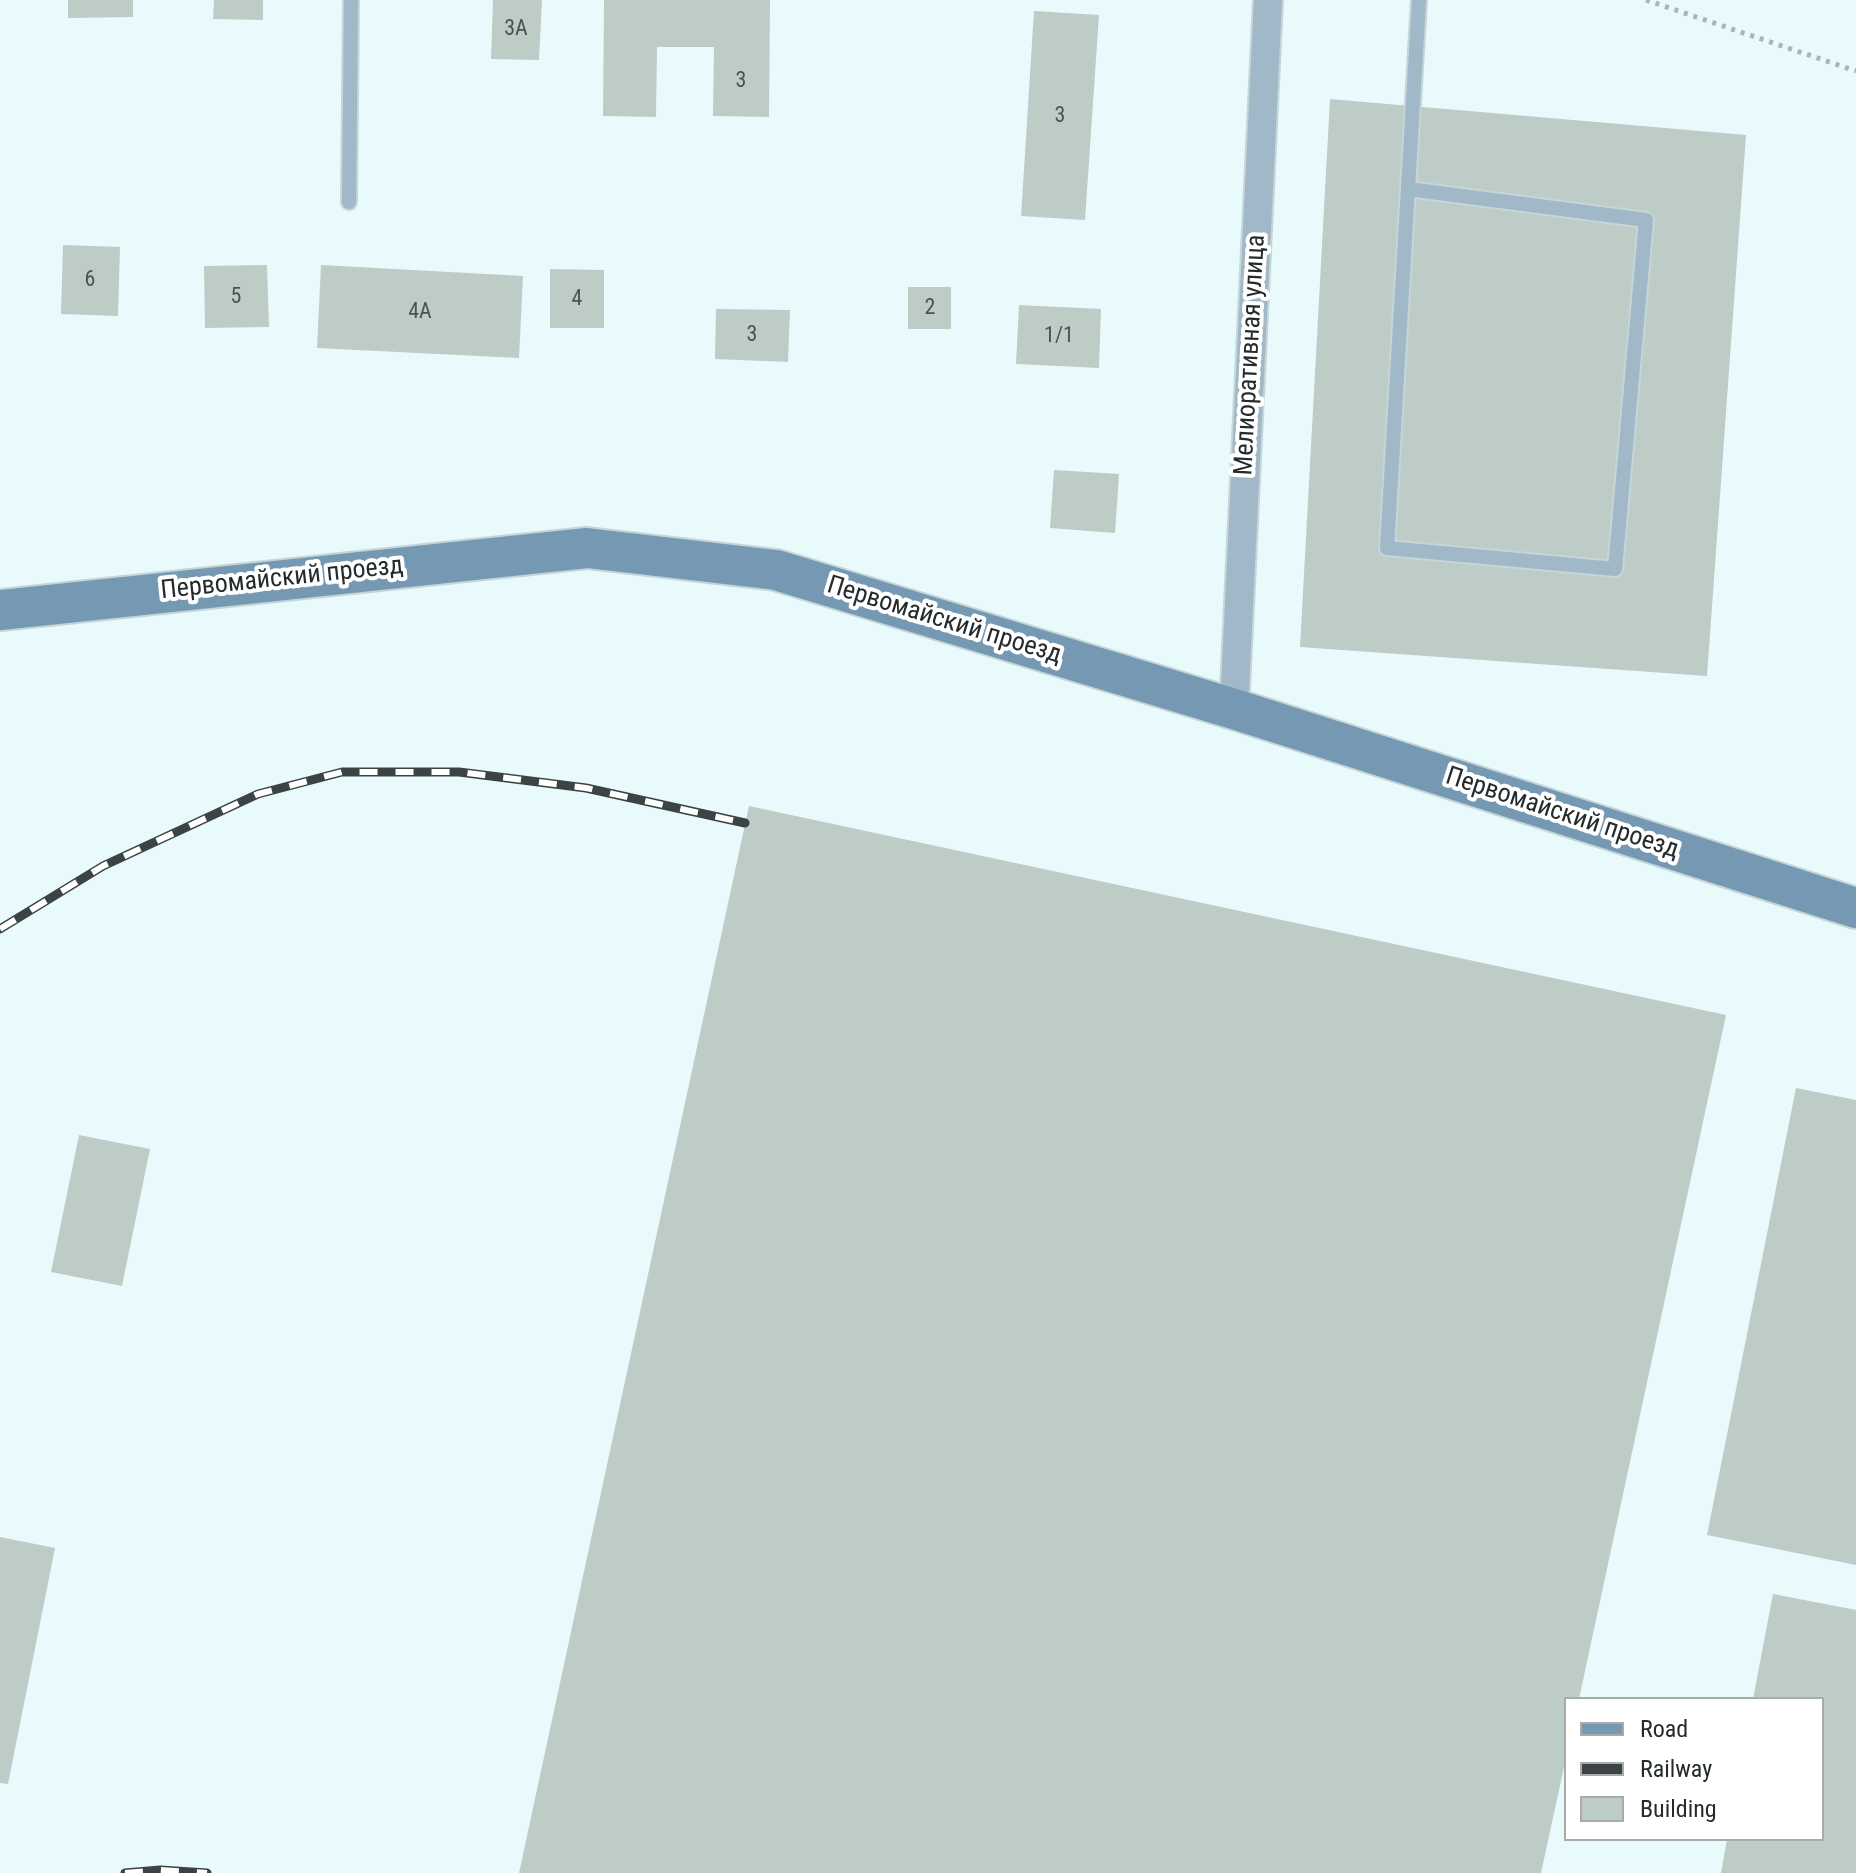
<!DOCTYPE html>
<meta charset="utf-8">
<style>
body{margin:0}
#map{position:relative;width:1856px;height:1873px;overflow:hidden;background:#e9fafc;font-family:"Roboto Condensed",sans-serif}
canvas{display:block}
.legend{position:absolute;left:1564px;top:1697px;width:260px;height:144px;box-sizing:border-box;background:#fff;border:2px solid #a8aaab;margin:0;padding:10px 14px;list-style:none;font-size:24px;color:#252b2c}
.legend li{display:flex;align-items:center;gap:16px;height:40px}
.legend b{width:40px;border:2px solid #a8aaab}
</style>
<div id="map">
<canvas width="1856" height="1873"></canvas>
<ul class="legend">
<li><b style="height:10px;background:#7699b3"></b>Road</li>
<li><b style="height:10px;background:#3c4344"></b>Railway</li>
<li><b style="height:22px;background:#bdccc7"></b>Building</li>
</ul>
</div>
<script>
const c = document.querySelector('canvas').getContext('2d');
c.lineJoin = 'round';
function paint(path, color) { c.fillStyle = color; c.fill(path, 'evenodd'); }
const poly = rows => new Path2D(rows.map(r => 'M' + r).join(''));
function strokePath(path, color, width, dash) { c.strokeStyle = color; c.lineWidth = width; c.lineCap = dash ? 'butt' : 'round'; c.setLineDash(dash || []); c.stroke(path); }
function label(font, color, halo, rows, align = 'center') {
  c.font = font + ' "Roboto Condensed",sans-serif'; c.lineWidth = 8; c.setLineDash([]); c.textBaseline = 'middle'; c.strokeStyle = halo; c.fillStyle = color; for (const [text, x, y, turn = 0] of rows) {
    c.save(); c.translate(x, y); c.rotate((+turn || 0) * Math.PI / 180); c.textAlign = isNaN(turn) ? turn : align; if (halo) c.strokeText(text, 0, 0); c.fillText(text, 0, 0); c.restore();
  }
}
paint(poly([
 [68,0,133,0,133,17,68,18],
 [214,0,263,0,263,20,213,19],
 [493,0,542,0,539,60,491,59],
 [604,0,770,0,769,117,713,116,714,47,657,47,656,117,603,116],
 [1034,11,1099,15,1085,220,1021,216],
 [1330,99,1746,135,1707,676,1300,647],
 [63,245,120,247,118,316,61,314],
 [267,265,269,327,205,328,204,266],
 [321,265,523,276,519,358,317,348],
 [550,269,604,270,604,328,550,328],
 [908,287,951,287,951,329,908,329],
 [1019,305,1101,309,1099,368,1016,364],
 [716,309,790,310,788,362,715,359],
 [1054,470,1119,474,1115,533,1050,528],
 [749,806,1726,1015,1579,1699,1566,1699,1566,1758,1541,1873,519,1873],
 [1796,1088,1856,1100,1856,1565,1707,1535],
 [79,1135,150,1149,122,1286,51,1272],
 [0,1537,55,1548,8,1784,0,1783],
 [1773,1594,1856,1610,1856,1873,1721,1873,1727,1839,1822,1839,1822,1699,1753,1699]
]), '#bdccc7');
const lane = poly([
 [1408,189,1646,220,1615,569,1387,548,1419,0],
 [349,202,351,0]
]);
const street = poly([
 [1234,709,1268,0]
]);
const secondary = poly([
 [0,610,587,548,776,570,1234,709,1856,908]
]);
strokePath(lane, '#c6d5d7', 18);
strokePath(street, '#c6d5d7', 32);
strokePath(secondary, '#c6d5d7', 44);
strokePath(poly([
 [1646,0,1856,71]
]), '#a9b6b8', 5, [4, 6]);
strokePath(lane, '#a1b8c9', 14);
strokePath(street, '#a1b8c9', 28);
strokePath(secondary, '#7699b3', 40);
const rail = poly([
 [0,929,103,866,258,794,342,772,459,772,586,788,745,823],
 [125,1873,160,1870,207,1873]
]);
strokePath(rail, '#3c4344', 9);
strokePath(rail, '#fff', 6, [18]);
label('22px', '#4b5353', null, [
 ["3А",516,29],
 ["3",741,81],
 ["3",1060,116],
 ["6",90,280],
 ["5",236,297],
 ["4",577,299],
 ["2",930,308],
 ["4А",420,312],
 ["3",752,335],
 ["1/1",1059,336]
]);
label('26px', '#252b2c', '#fff', [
 ["Мелиоративная улица",1251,355,-87],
 ["Первомайский проезд",282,579,-6],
 ["Первомайский проезд",944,621,17],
 ["Первомайский проезд",1562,814,18]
]);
</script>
